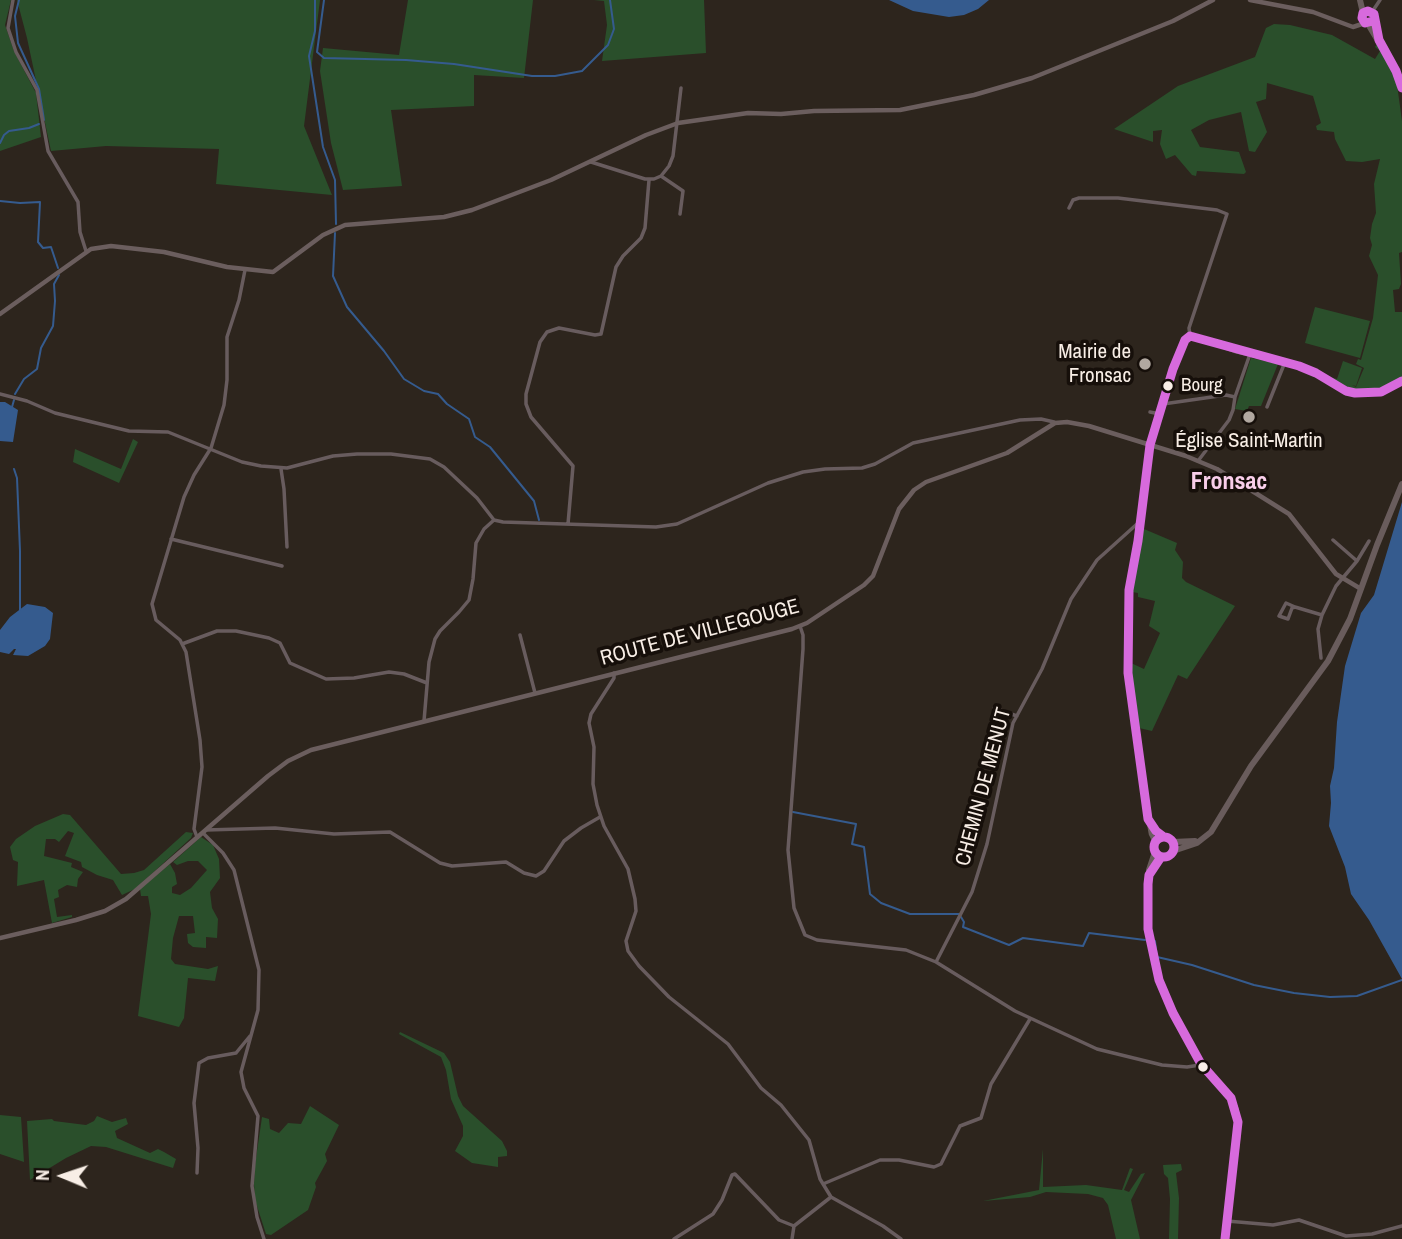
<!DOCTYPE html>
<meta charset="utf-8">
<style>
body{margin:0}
#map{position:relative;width:1402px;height:1239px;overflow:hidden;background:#2d251d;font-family:"Archivo Narrow",sans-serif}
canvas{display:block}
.north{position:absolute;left:28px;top:1141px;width:70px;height:70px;-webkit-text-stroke:5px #160f0a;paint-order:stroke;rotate:272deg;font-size:19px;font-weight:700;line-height:28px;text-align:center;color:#f8eee6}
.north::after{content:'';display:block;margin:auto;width:24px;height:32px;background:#f8eee6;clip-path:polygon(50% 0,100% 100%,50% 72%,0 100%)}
</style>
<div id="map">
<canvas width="1402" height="1239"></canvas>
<div class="north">N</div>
</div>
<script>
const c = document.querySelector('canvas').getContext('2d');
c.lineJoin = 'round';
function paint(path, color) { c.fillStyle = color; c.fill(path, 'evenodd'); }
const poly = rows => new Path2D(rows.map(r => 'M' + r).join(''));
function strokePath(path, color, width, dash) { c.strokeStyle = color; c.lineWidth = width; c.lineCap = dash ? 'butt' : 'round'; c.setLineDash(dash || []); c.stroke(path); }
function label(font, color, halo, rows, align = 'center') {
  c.font = font + ' "Archivo Narrow",sans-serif'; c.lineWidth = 7; c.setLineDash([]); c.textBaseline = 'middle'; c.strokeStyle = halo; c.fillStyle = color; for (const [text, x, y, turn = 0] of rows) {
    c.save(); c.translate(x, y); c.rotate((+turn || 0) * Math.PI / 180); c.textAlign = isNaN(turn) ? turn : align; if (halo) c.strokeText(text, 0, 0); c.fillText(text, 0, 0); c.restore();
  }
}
paint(poly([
 [0,0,11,0,5,25,14,51,36,93,41,137,0,151],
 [17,0,320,0,304,126,332,195,216,184,219,149,106,146,51,151,27,38],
 [408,0,533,0,524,78,474,75,474,106,391,110,402,186,343,190,331,143,320,71,323,48,399,55],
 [594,0,704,0,706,53,602,61,607,25,604,1],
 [1274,24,1290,25,1332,35,1375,59,1380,51,1375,47,1377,44,1396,77,1402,121,1402,252,1399,253,1401,284,1399,289,1393,290,1395,312,1402,312,1402,377,1395,383,1374,393,1355,392,1332,381,1333,378,1337,379,1343,361,1362,368,1356,386,1352,385,1356,387,1364,368,1356,364,1358,359,1361,360,1373,318,1378,275,1369,256,1372,245,1370,238,1372,224,1376,213,1374,184,1380,159,1362,162,1346,161,1335,139,1334,132,1317,130,1316,126,1321,123,1313,96,1267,83,1266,99,1256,102,1267,132,1255,152,1249,151,1241,112,1209,120,1191,130,1200,147,1239,152,1246,172,1244,174,1197,171,1196,176,1192,175,1175,155,1166,159,1160,144,1162,130,1153,131,1153,142,1114,129,1178,86,1255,57,1266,28],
 [1315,307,1370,321,1360,358,1305,343],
 [1251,358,1278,364,1261,406,1249,406,1247,411,1235,409],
 [133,439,138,442,119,483,73,462,75,449,121,469],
 [1144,529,1177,543,1175,550,1183,562,1182,578,1186,582,1235,606,1187,679,1178,675,1152,731,1139,728,1131,679,1131,663,1144,669,1160,633,1149,626,1155,601,1138,597,1138,593,1132,592,1133,579],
 [63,814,70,815,121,874,134,873,144,870,186,832,193,833,191,838,135,889,122,895,113,880,97,875,82,867,81,862,65,856,74,833,68,831,59,842,55,839,46,839,44,856,72,863,71,867,83,872,78,879,77,887,67,885,58,890,59,897,54,899,57,917,72,915,72,917,52,923,44,880,17,886,18,862,13,860,10,847,16,839,35,826],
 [201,837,213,845,219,859,220,878,210,892,212,908,218,919,217,938,206,937,206,948,193,947,188,943,187,934,195,933,193,916,179,916,173,938,171,959,175,964,208,969,218,966,215,981,188,978,184,1018,179,1027,138,1016,151,914,148,896,141,896,140,889,170,864,175,873,177,884,172,887,172,893,180,895,191,888,207,870,198,861,188,861,177,865,173,862],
 [400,1032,444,1053,450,1062,458,1096,463,1106,502,1141,507,1151,507,1156,498,1157,498,1167,472,1163,455,1151,463,1136,463,1126,451,1099,446,1070,441,1057,399,1034],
 [310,1106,339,1125,325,1154,327,1161,315,1183,316,1187,308,1210,271,1235,266,1234,255,1200,254,1184,255,1165,262,1117,269,1119,270,1129,279,1133,288,1123,301,1124],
 [0,1115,21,1117,24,1162,0,1154],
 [97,1116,112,1122,126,1118,128,1124,115,1131,117,1138,150,1153,158,1149,164,1152,176,1159,173,1168,106,1147,91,1146,66,1158,30,1180,27,1121,52,1119,54,1121,86,1125,94,1121],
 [1043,1149,1043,1187,1086,1185,1122,1190,1130,1168,1133,1169,1124,1190,1129,1192,1141,1174,1145,1173,1131,1200,1140,1239,1116,1239,1108,1205,1103,1198,1088,1194,1046,1192,1030,1197,983,1201,1039,1190],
 [1181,1164,1182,1170,1176,1173,1179,1198,1178,1239,1169,1239,1170,1199,1168,1178,1164,1174,1163,1165]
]), '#2a4f2b');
paint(poly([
 [889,0,989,0,978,9,964,15,949,17,913,11],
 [0,402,5,402,18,410,13,442,0,441],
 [1402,502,1402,979,1369,920,1351,894,1345,867,1329,826,1331,803,1330,786,1334,768,1337,722,1345,666,1361,613,1374,595],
 [27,604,45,607,53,613,50,639,45,646,28,656,13,655,16,649,14,649,9,654,0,652,0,630,10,617]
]), '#355b8e');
strokePath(poly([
 [19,0,15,16,18,43,39,89,44,120],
 [315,0,315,31,309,56,323,147,335,180,336,224],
 [324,0,317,52,324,58,406,60,454,64,532,76,555,76,582,71,608,45,614,29,610,0],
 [0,143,4,135,9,131,29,128,39,124],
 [0,201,20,203,40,202,38,242,43,248,51,247,58,268],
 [335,233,333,276,347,307,384,351,404,379,424,391,438,394,447,404,469,419,475,437,490,447,534,501,539,520],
 [15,394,24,379,37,369,41,348,53,326,55,301,54,284,59,275],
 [12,407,14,400],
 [14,469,17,478,20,551,20,610],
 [793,812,856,824,852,844,864,847,870,894,881,903,910,914,959,914],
 [961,917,964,922,963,927,1009,945,1023,938,1083,946,1089,933,1145,940],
 [1155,941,1157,957,1192,965,1254,985,1294,993,1330,997,1357,996,1402,980]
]), '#355b8e', 2);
strokePath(poly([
 [13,0,8,28,16,52,37,90,48,151,78,202,80,232,86,251],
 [1372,12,1380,0],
 [591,162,645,179,654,179,661,176,669,166,673,156,681,88],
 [661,176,683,191,680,214],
 [1069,208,1073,200,1079,198,1118,198,1217,210,1227,214,1189,328,1190,336],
 [0,394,27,401,55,413,129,431,168,432,242,462,261,466,287,468,333,456,357,454,391,454,430,459,444,467,477,498,494,520],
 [1235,397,1250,354],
 [1163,404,1226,395,1235,397,1233,410,1229,420,1198,461],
 [1267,407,1285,362],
 [1150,412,1160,414],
 [281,469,284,489,287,547],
 [568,524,573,466,531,417,526,404,526,394,540,342,547,332,559,328,595,335,601,334,616,267,623,256,641,238,645,228,649,180],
 [171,539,282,566],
 [1333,540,1357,561],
 [1295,607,1286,603,1279,616,1288,619,1292,608,1295,607,1322,615],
 [800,626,803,635,803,649,788,850,794,908,805,935,817,940,906,950,936,962,1015,1011,1097,1049,1162,1065,1187,1067,1200,1065],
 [520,635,535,693],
 [182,644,217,631,236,631,269,638,280,643,290,663,326,679,354,678,389,672,404,674,427,683],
 [1321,658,1318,629,1322,615,1336,586,1357,561,1369,541],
 [614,673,614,678,591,714,589,723,594,747,593,784,597,805,604,826,628,869,635,899,636,911,626,941,628,951,639,966,669,997,728,1044,761,1088,781,1105,809,1140,820,1179,831,1197,883,1226,901,1239],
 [994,708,1017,716],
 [424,721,429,662,435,639,440,631,459,612,469,600,473,579,476,543,484,529,494,520,503,522,656,527,677,524,768,483,803,472,825,469,862,468,875,464,913,443,1020,420,1041,419,1054,422],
 [206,830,275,828,334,834,390,832,440,863,452,866,506,862,524,873,536,876,544,871,564,841,581,828,600,817],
 [203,833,223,853,234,870,259,970,258,1010,241,1072,244,1088,258,1116,252,1186,257,1217,264,1239],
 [197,837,194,829,202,767,200,740,186,652,180,640,156,620,152,604,184,497,194,475,211,448,224,405,227,380,227,337,239,300,245,270],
 [936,962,972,892,987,844,1013,723,1042,669,1071,599,1097,560,1137,524,1141,524],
 [236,1053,250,1036],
 [197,1173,198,1148,194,1103,199,1063,208,1058,236,1053],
 [823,1184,880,1160,899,1160,934,1167,941,1164,960,1126,981,1118,991,1084,1030,1019],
 [1227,1221,1273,1225,1299,1220,1346,1236,1372,1234,1402,1226],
 [794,1226,831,1197],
 [674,1239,713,1214,722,1200,732,1175,735,1174,779,1220,794,1226],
 [792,1239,794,1226]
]), '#685c5e', 3.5);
strokePath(poly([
 [1250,0,1313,12,1353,27,1365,23],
 [0,314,91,249,111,246,164,252,227,267,273,272,323,235,345,225,444,217,472,210,551,180,646,135,678,123,748,113,781,114,814,111,900,110,974,95,1032,78,1173,21,1213,0],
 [1151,823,1164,837],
 [1155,842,1151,834,1147,811,1129,683,1129,590,1138,541,1150,445,1173,369,1185,340,1193,336,1235,351,1299,366,1316,373,1346,391,1355,393,1381,392,1402,381],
 [0,938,76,920,105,911,126,899,268,776,288,761,311,750,792,629,807,623,864,585,873,576,899,509,914,490,926,482,1007,453,1055,423,1067,422,1089,426,1186,456,1217,469,1289,514,1336,574,1361,589]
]), '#6b5e5e', 4.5);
strokePath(poly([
 [1360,0,1363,13],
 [1373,21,1365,23,1362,18,1363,13,1368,11,1374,14,1376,31],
 [1368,24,1396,71,1402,88],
 [1173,842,1195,841],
 [1173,851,1197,843,1211,832,1251,766,1328,661,1350,619,1377,545,1402,484],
 [1155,852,1149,870,1148,929,1159,980,1173,1013,1201,1064,1231,1098,1236,1110,1238,1133,1225,1239],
 [1151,870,1161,857,1169,856,1173,851,1173,842,1167,838,1161,838,1154,844,1155,852,1161,857]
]), '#695c5c', 6);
strokePath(poly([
 [1373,21,1365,23,1362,18,1363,13,1368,11,1374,14,1379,40,1396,71,1402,88],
 [1190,336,1299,366,1316,373,1346,391,1355,393,1381,392,1402,381],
 [1164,837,1156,831,1148,819,1128,673,1129,590,1138,541,1150,445,1173,369,1185,340,1190,336],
 '1154 847a10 10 0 1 1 20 0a10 10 0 1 1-20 0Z',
 [1161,857,1149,875,1148,884,1148,929,1159,980,1173,1013,1201,1064,1231,1098,1238,1122,1225,1239]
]), '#d76add', 9);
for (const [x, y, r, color] of [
 [1145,364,7,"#b1a8a0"],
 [1168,386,6,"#f8eee6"],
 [1249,417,7,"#b1a8a0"],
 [1203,1067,6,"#f8eee6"]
]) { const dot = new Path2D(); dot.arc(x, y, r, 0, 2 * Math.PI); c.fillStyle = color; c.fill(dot); strokePath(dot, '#160f0a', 2.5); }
label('19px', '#f8eee6', '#160f0a', [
 ["Bourg",1181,386]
], 'left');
label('21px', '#f8eee6', '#160f0a', [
 ["Mairie de",1131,352],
 ["Fronsac",1131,376],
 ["Église Saint-Martin",1249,441,"center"]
], 'right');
label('21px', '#f8eee6', '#160f0a', [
 ["ROUTE DE VILLEGOUGE",700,633,-15],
 ["CHEMIN DE MENUT",984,787,-75]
]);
label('bold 24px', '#f9ceea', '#160f0a', [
 ["Fronsac",1229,483]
]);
</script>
